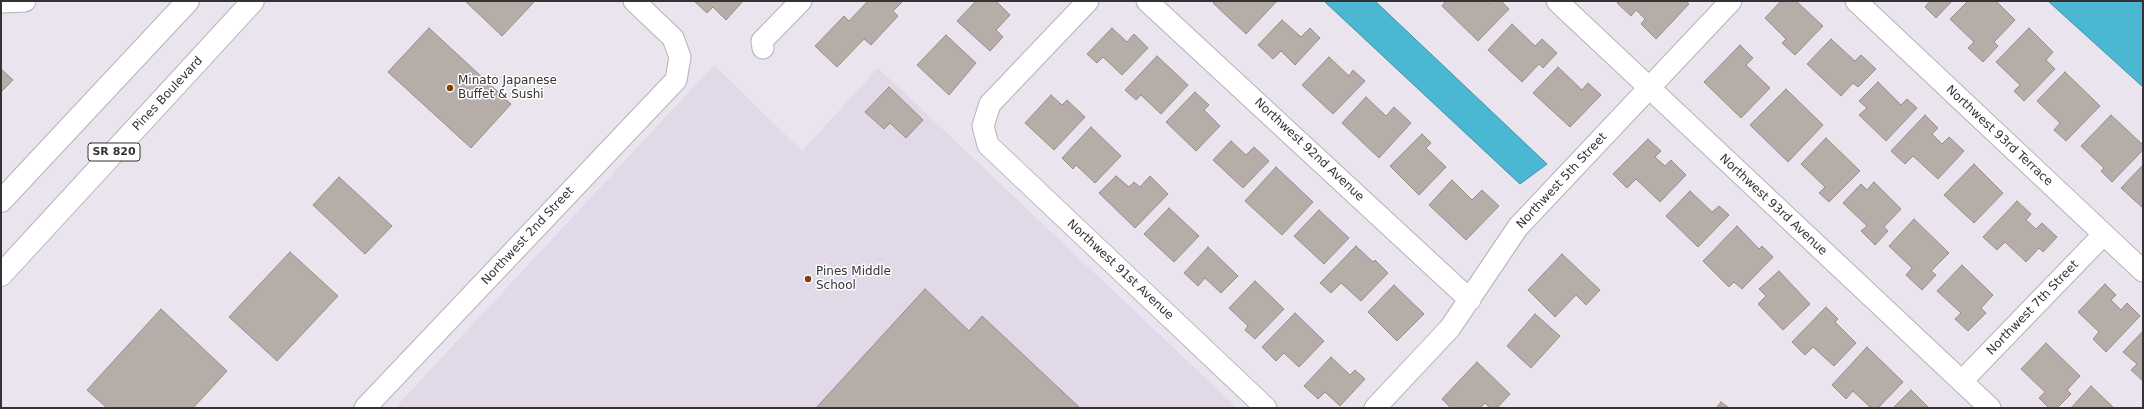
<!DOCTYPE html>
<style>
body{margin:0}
#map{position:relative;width:2144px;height:409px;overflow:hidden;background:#e9e4ed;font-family:"DejaVu Sans",sans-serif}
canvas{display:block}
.frame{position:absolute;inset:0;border:2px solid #343235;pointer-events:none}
</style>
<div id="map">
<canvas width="2144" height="409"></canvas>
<div class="frame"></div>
</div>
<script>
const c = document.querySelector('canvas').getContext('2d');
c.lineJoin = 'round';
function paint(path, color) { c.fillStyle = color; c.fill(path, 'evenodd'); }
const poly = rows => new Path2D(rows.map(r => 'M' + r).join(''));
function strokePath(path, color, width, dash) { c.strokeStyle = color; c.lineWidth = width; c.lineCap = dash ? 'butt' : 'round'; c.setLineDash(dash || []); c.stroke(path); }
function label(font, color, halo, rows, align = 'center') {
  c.font = font + ' "DejaVu Sans",sans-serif'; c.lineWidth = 3; c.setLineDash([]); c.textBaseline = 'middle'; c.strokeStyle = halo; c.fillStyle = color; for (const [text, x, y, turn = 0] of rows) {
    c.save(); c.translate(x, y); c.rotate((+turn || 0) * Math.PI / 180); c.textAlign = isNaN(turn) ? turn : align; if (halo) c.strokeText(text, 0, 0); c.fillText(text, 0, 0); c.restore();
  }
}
paint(poly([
 [714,65,802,151,878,68,1237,408,395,408]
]), '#e1d8e8');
const water = poly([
 [1324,1,1375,1,1547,164,1520,184,1324,1],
 [2049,1,2143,1,2143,87,2048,1,2049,1]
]);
paint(water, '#4ab8d3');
strokePath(water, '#4390a4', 1);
const building = poly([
 [465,1,535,1,502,36,465,1],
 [694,1,743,1,726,20,713,7,707,13,694,1],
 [868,1,903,1,893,11,898,16,871,45,864,39,837,67,815,46,844,16,849,21,868,1],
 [976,1,996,1,1010,15,996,30,1003,37,990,51,957,21,976,1],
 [1215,1,1277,1,1246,34,1213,3,1215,1],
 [1446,1,1487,1,1490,4,1492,1,1501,1,1509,9,1478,41,1442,6,1446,1],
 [1619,1,1686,1,1689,4,1656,39,1641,24,1645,19,1636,10,1631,16,1617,3,1619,1],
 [1781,1,1796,1,1823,26,1795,55,1782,43,1786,39,1765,18,1781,1],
 [1930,1,1952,1,1936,18,1925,7,1930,1],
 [1968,1,1996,1,2015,20,1994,42,1998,46,1983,62,1968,48,1974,42,1950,19,1968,1],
 [1282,20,1301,37,1310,28,1320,38,1295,65,1281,51,1273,59,1258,45,1282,20],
 [1512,24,1535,46,1542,39,1557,53,1543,68,1539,64,1522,82,1488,50,1512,24],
 [429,28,511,104,471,148,388,72,429,28],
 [1112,28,1127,42,1134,34,1148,48,1122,75,1103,57,1097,63,1087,54,1112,28],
 [2029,28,2053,52,2046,60,2055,69,2024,101,2014,91,2020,85,1996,62,2029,28],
 [946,35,976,63,949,95,917,65,946,35],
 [1831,39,1855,61,1861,55,1876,69,1858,87,1853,83,1841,96,1807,64,1831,39],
 [1740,45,1753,58,1746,65,1770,88,1741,118,1704,82,1740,45],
 [1157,56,1188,85,1161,114,1141,95,1136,100,1125,90,1157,56],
 [1329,57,1349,76,1353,70,1365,81,1333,114,1302,85,1329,57],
 [1558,67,1582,90,1588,83,1601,95,1570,127,1533,93,1558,67],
 [1,69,13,80,1,92,1,69],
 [2065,72,2100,106,2066,141,2054,130,2060,123,2037,101,2065,72],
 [1878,82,1901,105,1907,99,1917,108,1886,141,1859,115,1867,108,1859,101,1878,82],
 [889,87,923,120,906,138,890,123,884,129,865,112,889,87],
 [1786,89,1823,125,1788,162,1750,125,1786,89],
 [1195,92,1209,105,1204,110,1220,126,1196,151,1166,122,1195,92],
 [1051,95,1062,105,1067,100,1085,117,1054,150,1025,123,1051,95],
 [1366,97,1386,116,1394,107,1411,123,1379,158,1342,123,1366,97],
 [1925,115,1938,128,1932,134,1942,144,1949,137,1964,151,1938,179,1913,156,1905,164,1891,151,1925,115],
 [2111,115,2143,145,2143,150,2112,182,2101,171,2104,168,2081,146,2111,115],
 [1091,127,1121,156,1095,183,1076,165,1073,169,1062,158,1091,127],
 [1422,134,1431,143,1426,148,1446,167,1419,195,1390,166,1422,134],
 [1826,138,1860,171,1829,202,1819,193,1825,187,1801,164,1826,138],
 [1648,139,1661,151,1655,157,1665,166,1671,160,1686,175,1660,202,1636,179,1627,188,1613,174,1648,139],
 [1231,141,1246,155,1254,147,1269,161,1243,188,1213,160,1231,141],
 [1974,164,2003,193,1974,223,1944,195,1974,164],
 [2143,165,2143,208,2121,188,2143,165],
 [1276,167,1313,202,1282,235,1245,201,1276,167],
 [1116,176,1129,187,1134,182,1140,187,1150,176,1168,194,1135,228,1099,193,1116,176],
 [339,177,392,226,365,254,313,205,339,177],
 [1452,180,1472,200,1482,190,1499,206,1466,240,1429,205,1452,180],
 [1874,182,1901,209,1884,227,1888,231,1875,245,1861,231,1867,226,1843,203,1861,184,1867,190,1874,182],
 [1690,191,1712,212,1719,206,1729,215,1698,247,1666,216,1690,191],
 [2017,201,2031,214,2026,220,2036,229,2042,223,2057,237,2043,252,2039,248,2026,262,2005,242,1997,250,1983,237,2017,201],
 [1169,208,1199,236,1174,262,1144,234,1169,208],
 [1319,210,1349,238,1324,264,1294,236,1319,210],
 [1914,219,1949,253,1931,271,1936,275,1922,290,1906,275,1912,268,1889,246,1914,219],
 [1737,226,1759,249,1762,246,1773,257,1742,289,1734,282,1729,287,1703,261,1737,226],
 [1356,246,1373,262,1375,260,1388,273,1361,301,1341,283,1331,293,1320,283,1356,246],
 [1208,247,1238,276,1221,293,1205,278,1198,286,1184,273,1208,247],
 [290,252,338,296,277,361,229,317,290,252],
 [1562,254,1600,290,1586,305,1576,295,1555,317,1528,290,1562,254],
 [1962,265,1993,295,1981,308,1986,313,1968,331,1955,319,1961,313,1937,291,1962,265],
 [1779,271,1810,304,1783,330,1758,304,1766,296,1759,289,1779,271],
 [1255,281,1284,309,1255,339,1245,330,1248,326,1229,308,1255,281],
 [2105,284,2116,295,2111,300,2121,310,2127,303,2140,316,2106,352,2093,339,2099,332,2078,312,2105,284],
 [1394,285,1424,314,1397,341,1368,312,1394,285],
 [925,289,969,331,982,316,1080,408,816,408,925,289],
 [1826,307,1838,319,1835,322,1856,343,1834,366,1813,347,1805,355,1792,342,1826,307],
 [161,309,227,371,193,408,107,408,87,390,161,309],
 [1295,313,1324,341,1299,367,1284,353,1276,361,1262,347,1295,313],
 [1535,314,1560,336,1531,368,1507,346,1535,314],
 [2143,331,2143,381,2131,370,2137,364,2123,352,2143,331],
 [2046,343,2080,376,2067,390,2071,394,2057,408,2049,408,2039,398,2045,392,2021,369,2046,343],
 [1867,347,1903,382,1878,408,1871,408,1853,391,1846,399,1832,385,1867,347],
 [1331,357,1350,375,1355,370,1365,379,1340,406,1325,392,1318,399,1304,386,1331,357],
 [1477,362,1510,394,1497,408,1490,408,1485,403,1480,408,1451,408,1442,399,1477,362],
 [2091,386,2114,408,2071,408,2091,386],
 [1911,390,1929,408,1893,408,1911,390],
 [1721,402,1729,408,1716,408,1721,402]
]);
paint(building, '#b7ada8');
strokePath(building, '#978e89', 1);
const minor = poly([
 [1088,1,990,104,983,126,988,145,1266,408],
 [1147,1,1470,300],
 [1557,1,1990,408],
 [1856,1,2143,271],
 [1,2,25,1],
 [763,48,762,41,801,1],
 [1962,381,2104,234],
 [365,408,676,80,680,57,673,38,634,1],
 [1375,408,1450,328,1518,227,1731,1]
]);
const highway = poly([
 [1,201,188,1],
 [1,275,253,1]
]);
strokePath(minor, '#b6b1ba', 23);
strokePath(highway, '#b6b1ba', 24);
strokePath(minor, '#fff', 21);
strokePath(highway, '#fff', 22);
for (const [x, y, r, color] of [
 [450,88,4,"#82410a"],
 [808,279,4,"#82410a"]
]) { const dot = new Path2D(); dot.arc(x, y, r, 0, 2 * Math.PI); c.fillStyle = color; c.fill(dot); strokePath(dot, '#fff', 1.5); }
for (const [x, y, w] of [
 [114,152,52]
]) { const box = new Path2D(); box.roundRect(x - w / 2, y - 9, w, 18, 3); c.fillStyle = '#fff'; c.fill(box); strokePath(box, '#343235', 1); }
label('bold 11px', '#343235', null, [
 ["SR 820",114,152]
]);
label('12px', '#343235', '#fff', [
 ["Minato Japanese",458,81],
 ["Buffet & Sushi",458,95],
 ["Pines Middle",816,272],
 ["School",816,286]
], 'left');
label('12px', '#343235', '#fff', [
 ["Pines Boulevard",168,94,-47],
 ["Northwest 93rd Terrace",1999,136,43],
 ["Northwest 92nd Avenue",1309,150,43],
 ["Northwest 5th Street",1562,181,-47],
 ["Northwest 93rd Avenue",1773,205,43],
 ["Northwest 2nd Street",528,236,-47],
 ["Northwest 91st Avenue",1120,270,43],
 ["Northwest 7th Street",2033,308,-46]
]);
</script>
